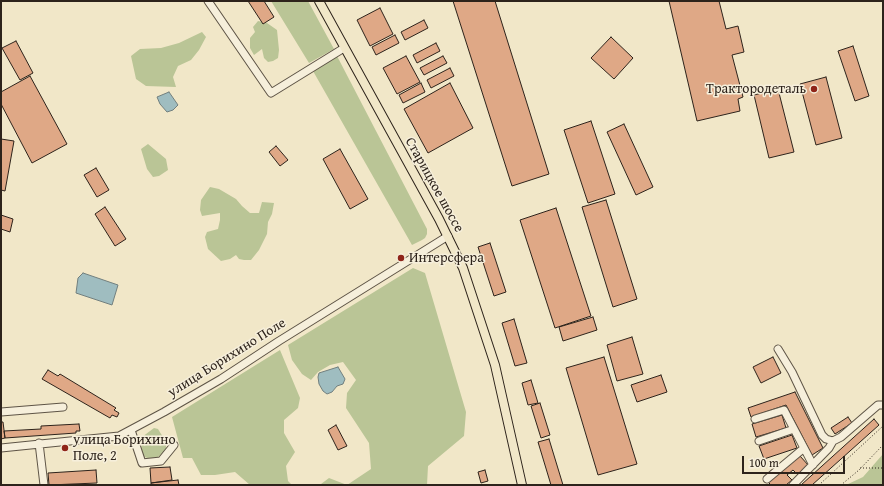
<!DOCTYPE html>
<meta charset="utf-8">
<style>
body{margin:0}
#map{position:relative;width:884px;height:486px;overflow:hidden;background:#f1e7c8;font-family:"Gentium Book Plus",serif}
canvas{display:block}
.frame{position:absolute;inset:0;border:2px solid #2d231b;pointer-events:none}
.scale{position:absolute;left:742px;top:456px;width:103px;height:18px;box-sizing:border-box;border:2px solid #2d231b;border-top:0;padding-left:5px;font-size:12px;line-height:14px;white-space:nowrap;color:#2d231b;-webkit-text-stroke:3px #f6efdb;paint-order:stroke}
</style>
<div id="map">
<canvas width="884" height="486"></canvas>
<div class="frame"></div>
<div class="scale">100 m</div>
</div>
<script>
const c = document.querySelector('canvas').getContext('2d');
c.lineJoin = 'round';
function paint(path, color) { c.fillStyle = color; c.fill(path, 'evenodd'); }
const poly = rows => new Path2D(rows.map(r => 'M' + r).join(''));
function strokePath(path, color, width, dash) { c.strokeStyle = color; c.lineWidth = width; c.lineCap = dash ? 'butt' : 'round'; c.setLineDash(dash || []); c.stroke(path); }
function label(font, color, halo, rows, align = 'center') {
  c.font = font + ' "Gentium Book Plus",serif'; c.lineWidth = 3; c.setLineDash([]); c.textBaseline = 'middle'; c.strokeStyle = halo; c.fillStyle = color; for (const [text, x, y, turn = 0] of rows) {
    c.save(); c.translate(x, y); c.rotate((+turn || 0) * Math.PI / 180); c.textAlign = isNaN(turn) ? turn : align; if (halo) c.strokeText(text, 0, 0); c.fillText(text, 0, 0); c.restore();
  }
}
paint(poly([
 [271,1,308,1,334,49,309,63],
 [258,21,267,23,277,30,279,50,278,58,273,61,268,62,264,58,262,49,254,55,250,48,250,38,255,32,253,27],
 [202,32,206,37,199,50,191,60,178,66,173,77,176,87,146,86,136,79,131,56,140,49,161,48,179,43],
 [337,56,427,229,427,234,425,238,422,240,412,245,313,71],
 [148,144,166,159,168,170,159,176,153,177,147,169,141,149],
 [210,187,219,189,236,199,242,206,250,213,259,213,262,202,274,203,272,214,268,222,267,234,259,250,251,260,244,260,239,259,236,255,230,259,221,261,208,249,205,237,207,232,218,229,220,220,220,213,202,216,200,210,201,200],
 [413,268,425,273,466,412,464,436,428,466,427,485,322,485,321,484,329,478,347,485,371,469,369,443,346,408,347,393,356,380,343,362,330,365,318,372,311,380,302,374,292,360,288,345],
 [280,350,300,398,298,408,284,420,284,433,295,452,286,466,288,481,292,485,250,485,235,472,215,475,201,475,192,458,183,458,172,417],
 [154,428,158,429,166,442,166,450,158,457,150,459,142,456,141,439,142,437],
 [883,454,883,485,846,485,863,477]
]), '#bac596');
const water = poly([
 [169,92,178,105,173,110,167,112,160,104,157,97,169,92],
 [83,273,118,285,112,305,76,293,78,278,83,273],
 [338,367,345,379,343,384,337,386,332,392,327,394,323,391,319,384,318,377,319,373,338,367]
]);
paint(water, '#9fbdc0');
strokePath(water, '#717f7e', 1);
const building = poly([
 [248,1,264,1,274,17,263,24,248,1],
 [453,1,495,1,549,174,512,186,453,1],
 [669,1,719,1,726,29,738,26,744,52,732,55,743,97,738,99,740,111,697,121,669,1],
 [380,8,393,34,370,46,357,20,380,8],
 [424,20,428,28,405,40,401,32,424,20],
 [395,35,399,43,376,55,372,47,395,35],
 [611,37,633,58,614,79,591,58,611,37],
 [16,41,33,73,20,80,2,48,16,41],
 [436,43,440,51,417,63,413,55,436,43],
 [853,46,869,96,855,101,838,51,853,46],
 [406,56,420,82,397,94,383,68,406,56],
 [443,56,447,63,424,75,420,68,443,56],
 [450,68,454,76,431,88,427,80,450,68],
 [30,76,67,144,32,163,1,104,1,92,30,76],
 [826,77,842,138,816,145,800,84,826,77],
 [421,83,425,92,403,103,399,95,421,83],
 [450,83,473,128,428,153,404,109,450,83],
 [778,89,794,152,769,158,754,95,778,89],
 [591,121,615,194,588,203,564,130,591,121],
 [624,124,653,187,636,195,607,132,624,124],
 [1,139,14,141,5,191,1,190,1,139],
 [276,146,288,160,280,166,269,152,276,146],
 [340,149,368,199,350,209,323,159,340,149],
 [96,168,109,190,97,197,84,175,96,168],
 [606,200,637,299,613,307,582,207,606,200],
 [105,207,126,239,115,246,95,214,105,207],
 [556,208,591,316,555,328,520,220,556,208],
 [1,215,13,219,10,232,1,229,1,215],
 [490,243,506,292,494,296,478,247,490,243],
 [593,317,597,330,563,341,559,327,593,317],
 [514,319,527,363,515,366,502,323,514,319],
 [632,337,643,374,617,381,607,345,632,337],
 [604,357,637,464,598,475,566,368,604,357],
 [773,357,781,373,761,383,753,367,773,357],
 [48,370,58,376,60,374,116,408,114,410,119,413,117,417,112,415,110,418,42,379,48,370],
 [661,375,667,392,637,402,631,385,661,375],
 [531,380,538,403,528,405,522,383,531,380],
 [795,392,823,448,812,455,786,405,751,417,748,408,795,392],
 [540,403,550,435,541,438,531,406,540,403],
 [782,415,786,428,756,437,752,424,782,415],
 [848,417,852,423,835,434,831,428,848,417],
 [874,419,879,425,812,485,801,485,874,419],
 [1,422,3,422,5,438,1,439,1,422],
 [79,424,80,431,76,431,76,433,5,438,4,431,41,429,41,426,79,424],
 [336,425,347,446,338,450,328,430,336,425],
 [792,435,797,448,764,459,759,446,792,435],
 [549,439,563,485,551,485,538,442,549,439],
 [800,456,809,466,798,475,793,470,787,475,792,480,786,485,771,485,768,482,800,456],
 [170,467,172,480,151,483,150,468,170,467],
 [96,470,97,483,49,485,48,473,96,470],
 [485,470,488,481,481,483,478,472,485,470],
 [178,480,179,485,151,485,151,483,178,480]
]);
paint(building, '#dfa886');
strokePath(building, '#2d231b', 1);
const minor = poly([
 [208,1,271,93,344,48],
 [778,349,792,372,822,435,826,439,833,441,841,437,878,405,883,405],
 [1,412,63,407],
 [755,419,784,410,813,465],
 [131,430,142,463,161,461,174,445],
 [759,441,794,429],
 [39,443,44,485],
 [1,448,119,436,164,412,221,379,279,341,448,236],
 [767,479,804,448],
 [793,485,829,448,833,441]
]);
const major = poly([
 [319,1,439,219,463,268,495,365,522,485]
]);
strokePath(minor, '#5e5446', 9);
strokePath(major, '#2d231b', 10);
strokePath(poly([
 [860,468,883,468],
 [819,485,883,426],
 [841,485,859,470,883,445]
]), '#2d231b', 1, [1, 2]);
strokePath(minor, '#f6efdb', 7);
strokePath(major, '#f1e7c8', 8);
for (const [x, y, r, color] of [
 [814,89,4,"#8f2418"],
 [401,258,4,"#8f2418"],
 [65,448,4,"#8f2418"]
]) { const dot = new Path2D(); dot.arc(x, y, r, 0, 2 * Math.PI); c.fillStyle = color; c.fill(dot); strokePath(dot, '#f6efdb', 1.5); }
label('14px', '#2d231b', '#f6efdb', [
 ["Трактородеталь",806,89,"right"],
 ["Интерсфера",409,258],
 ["улица Борихино",73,440],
 ["Поле, 2",73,456]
], 'left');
label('14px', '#2d231b', '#f6efdb', [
 ["Старицкое шоссе",434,185,61],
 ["улица Борихино Поле",227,358,-32]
]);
</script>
